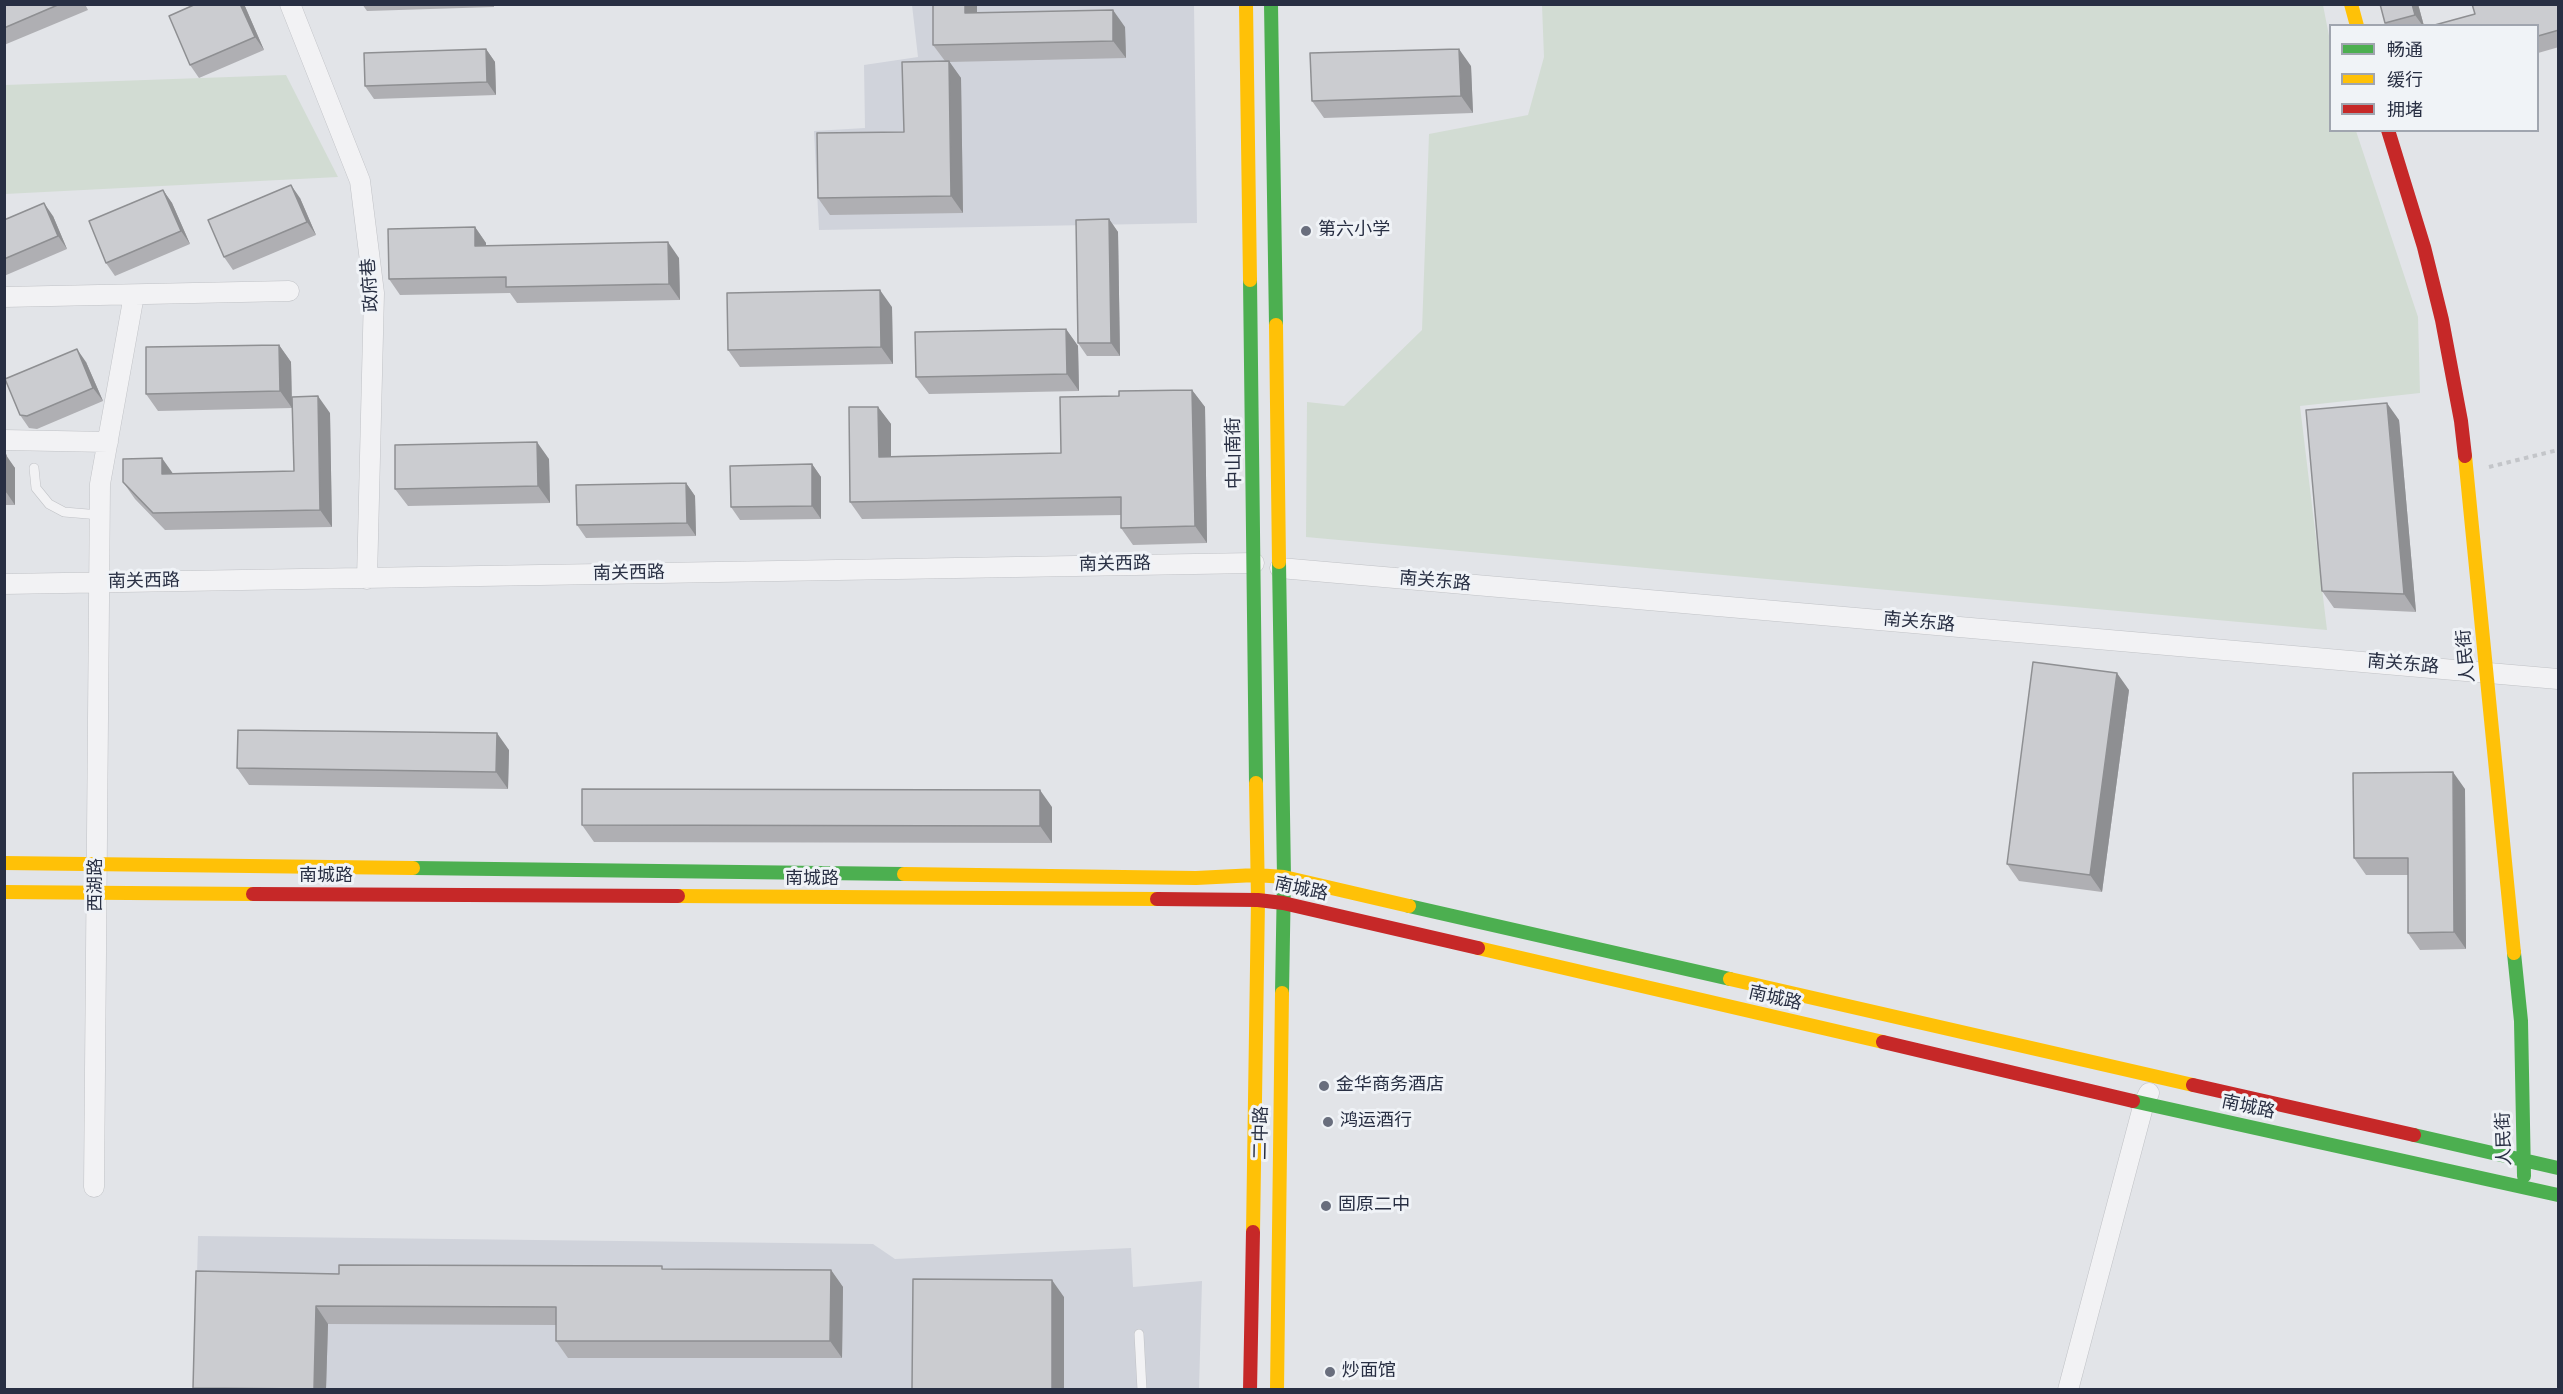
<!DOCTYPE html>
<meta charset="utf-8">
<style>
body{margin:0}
#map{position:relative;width:2563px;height:1394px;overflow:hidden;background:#e2e4e8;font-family:Jost,"Noto Sans SC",sans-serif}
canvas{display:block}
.frame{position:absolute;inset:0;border:6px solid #282f43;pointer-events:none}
.legend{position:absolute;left:2329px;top:24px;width:210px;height:108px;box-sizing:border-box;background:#f0f3f7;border:2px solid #a0a5af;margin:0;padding:8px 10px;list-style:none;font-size:18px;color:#282f43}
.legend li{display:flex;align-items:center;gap:12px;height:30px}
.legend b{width:30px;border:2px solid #a0a5af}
</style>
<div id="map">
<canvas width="2563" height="1394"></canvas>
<div class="frame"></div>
<ul class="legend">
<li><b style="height:8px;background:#4caf50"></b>畅通</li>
<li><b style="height:8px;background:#ffc107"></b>缓行</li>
<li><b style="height:8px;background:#c62828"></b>拥堵</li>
</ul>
</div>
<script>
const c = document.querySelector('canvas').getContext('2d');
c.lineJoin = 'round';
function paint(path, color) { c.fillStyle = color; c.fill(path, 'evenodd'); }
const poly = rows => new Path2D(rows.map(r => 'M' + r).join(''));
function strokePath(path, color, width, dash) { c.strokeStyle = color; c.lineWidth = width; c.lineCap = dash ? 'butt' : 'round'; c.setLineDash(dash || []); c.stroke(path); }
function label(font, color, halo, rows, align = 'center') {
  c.font = font + ' Jost,"Noto Sans SC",sans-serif'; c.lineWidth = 6; c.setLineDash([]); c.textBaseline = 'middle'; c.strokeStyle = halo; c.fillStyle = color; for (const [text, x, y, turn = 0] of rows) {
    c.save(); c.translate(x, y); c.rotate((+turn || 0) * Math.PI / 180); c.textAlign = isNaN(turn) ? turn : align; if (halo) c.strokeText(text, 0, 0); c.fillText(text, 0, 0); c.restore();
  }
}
paint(poly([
 [912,5,1194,5,1197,223,819,230,814,131,865,128,864,65,918,57],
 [198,1236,873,1244,895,1259,1131,1248,1133,1287,1202,1281,1199,1389,194,1390]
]), '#d0d3db');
paint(poly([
 [1542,5,2323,5,2330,41,2330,130,2356,131,2418,317,2420,393,2300,406,2327,630,1306,537,1307,402,1344,406,1422,330,1429,134,1528,115,1544,57],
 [286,75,338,177,5,194,5,85]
]), '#d2dcd3');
const lane = poly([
 [34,468,36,488,49,504,64,512,100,515],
 [1139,1334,1142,1390]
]);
const street = poly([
 [290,4,360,181,374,293,367,579],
 [4,297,289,291],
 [4,440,108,442],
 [1280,568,2558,679],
 [4,584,1254,563],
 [94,1187,100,484,134,295],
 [2068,1390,2144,1103,2149,1093]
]);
strokePath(lane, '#c0c2c6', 10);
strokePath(street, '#c0c2c6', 21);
strokePath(poly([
 [2489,467,2558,450]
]), '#c3c5c9', 4, [4.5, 4.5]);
strokePath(lane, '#f2f2f4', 9);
strokePath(street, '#f2f2f4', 20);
strokePath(poly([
 [1271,4,1276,325],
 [1250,280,1256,783],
 [1279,562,1284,877,1282,993],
 [413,868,904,874],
 [1409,906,1730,979],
 [2514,953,2521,1021,2524,1176],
 [2133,1101,2558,1195],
 [2414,1135,2558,1168]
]), '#4caf50', 14);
strokePath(poly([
 [1246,4,1250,280],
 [2351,4,2357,26],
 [1276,325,1279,562],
 [2465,456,2514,953],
 [4,863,413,868],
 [904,874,1196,878,1256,875,1284,877,1409,906],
 [4,892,253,894],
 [678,896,1157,899],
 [1478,948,1883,1042],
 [1730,979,2193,1085],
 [1253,1232,1258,900,1256,783],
 [1277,1390,1282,993]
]), '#ffc107', 14);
strokePath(poly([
 [2388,130,2424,247,2442,320,2461,421,2465,456],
 [253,894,678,896],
 [1157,899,1258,900,1283,903,1478,948],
 [1883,1042,2133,1101],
 [2193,1085,2414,1135],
 [1250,1390,1253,1232]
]), '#c62828', 14);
paint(poly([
 [4,4,85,4,88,10,4,45],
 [196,4,244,4,264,50,199,78,190,65],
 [362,4,494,4,494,7,367,11],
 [933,4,977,4,977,12,1125,27,1126,58,949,62,961,78,963,213,830,215,818,198,904,132,945,61,933,45],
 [2418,4,2424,26,2387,26,2385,23],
 [2559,4,2559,47,2538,53,2538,26],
 [486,49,495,62,496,95,374,99,365,86],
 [1471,66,1473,113,1324,118,1312,101],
 [163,190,172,203,190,244,115,276,106,263],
 [300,198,316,235,233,270,224,257],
 [53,216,67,249,4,276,4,220],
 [1109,219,1118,232,1120,356,1087,356,1078,343],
 [475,227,486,243,486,245,679,258,680,300,517,303,510,293,400,295,389,279],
 [892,307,893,364,740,367,728,350],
 [1066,329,1078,346,1079,391,929,394,916,377],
 [279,345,291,362,292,408,158,411,146,394],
 [86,362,103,401,37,429,29,428,20,415],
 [1192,390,1205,407,1207,543,1133,545,1121,528,1121,515,862,519,850,502,878,407,891,424,891,456,1061,453,1119,396],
 [330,413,332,527,165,530,135,499,123,482,172,473,294,471],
 [2399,420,2416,612,2334,608,2322,591],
 [4,455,15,468,15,505,4,505],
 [549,459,550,503,408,506,395,489],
 [812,464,821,477,821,519,740,520,731,507],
 [686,483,695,496,696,536,586,538,577,525],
 [2129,690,2102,892,2019,881,2007,864],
 [509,750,508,789,249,785,237,768],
 [2465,789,2466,949,2420,950,2408,933,2408,875,2366,875,2354,858],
 [1052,807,1052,843,594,842,582,825],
 [664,1269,831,1270,843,1287,842,1358,568,1358,556,1341,556,1325,328,1324,326,1389,195,1389,193,1388,339,1274]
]), '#afafb3');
paint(poly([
 [240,4,244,4,264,50,255,37],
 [965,4,977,4,977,30,965,13],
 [2412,4,2418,4,2424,26,2423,26,2415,15],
 [1113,10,1125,27,1126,58,1113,41],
 [486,49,495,62,496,95,487,82],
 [1459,49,1471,66,1473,113,1461,96],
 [949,61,961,78,963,213,951,196],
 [291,185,300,198,316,235,307,222],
 [163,190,172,203,190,244,181,231],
 [44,203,53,216,67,249,58,236],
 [1109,219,1118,232,1120,356,1111,343],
 [475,227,486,243,486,261,475,246],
 [668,242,679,258,680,300,669,284],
 [880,290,892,307,893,364,881,347],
 [1066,329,1078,346,1079,391,1067,374],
 [279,345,291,362,292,408,280,391],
 [77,349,86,362,103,401,93,388],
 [1192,390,1205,407,1207,543,1195,526],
 [318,396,330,413,332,527,320,510],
 [2387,403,2399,420,2416,612,2404,594],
 [878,407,891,424,891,474,879,457],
 [537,442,549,459,550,503,538,486],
 [6,455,15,468,15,505,6,492],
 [162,458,174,475,162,474],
 [812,464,821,477,821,519,812,506],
 [686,483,695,496,696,536,687,523],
 [2117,673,2129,690,2102,892,2090,875],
 [497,733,509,750,508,789,496,772],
 [2453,772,2465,789,2466,949,2454,932],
 [1040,790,1052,807,1052,843,1040,826],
 [831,1270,843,1287,842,1358,830,1341],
 [1052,1280,1064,1297,1064,1389,1052,1389],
 [316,1306,328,1324,326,1389,314,1389]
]), '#8e8f92');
const building = poly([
 [4,4,60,4,4,28,4,4],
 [196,4,240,4,255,37,190,65,169,16,196,4],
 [933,4,965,4,965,13,1113,10,1113,41,933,45,933,4],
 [2380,4,2412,4,2415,15,2385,23,2380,4],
 [2472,4,2559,4,2559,30,2538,36,2538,26,2431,26,2475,14,2472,4],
 [486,49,487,82,365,86,364,53,486,49],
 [1459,49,1461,96,1312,101,1310,53,1459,49],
 [949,61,951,196,818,198,817,133,904,132,902,62,949,61],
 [291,185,307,222,224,257,208,220,291,185],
 [163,190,181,231,106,263,89,221,163,190],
 [44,203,58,236,4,259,4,220,44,203],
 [1109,219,1111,343,1078,343,1076,220,1109,219],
 [475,227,475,246,668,242,669,284,506,287,506,277,389,279,388,229,475,227],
 [880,290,881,347,728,350,727,293,880,290],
 [1066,329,1067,374,916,377,915,332,1066,329],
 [279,345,280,391,146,394,146,347,279,345],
 [77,349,93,388,27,416,20,415,5,379,77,349],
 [1192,390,1195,526,1121,528,1121,497,850,502,849,407,878,407,879,457,1061,453,1060,397,1119,396,1119,391,1192,390],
 [318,396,320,510,153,513,123,482,123,459,162,458,162,474,294,471,292,397,318,396],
 [2387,403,2404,594,2322,591,2306,410,2387,403],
 [537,442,538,486,395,489,395,445,537,442],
 [4,455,6,455,6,492,4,492,4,455],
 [812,464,812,506,731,507,730,466,812,464],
 [686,483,687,523,577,525,576,485,686,483],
 [2033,662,2117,673,2090,875,2007,864,2033,662],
 [238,730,497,733,496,772,237,768,238,730],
 [2453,772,2454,932,2408,933,2408,858,2354,858,2353,773,2453,772],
 [582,789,1040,790,1040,826,582,825,582,789],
 [339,1265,662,1266,662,1269,831,1270,830,1341,556,1341,556,1307,316,1306,314,1389,193,1388,196,1271,339,1274,339,1265],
 [913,1279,1052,1280,1052,1389,912,1389,913,1279]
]);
paint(building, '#cbccd0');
strokePath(building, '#8e8f92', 1.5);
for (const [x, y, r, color] of [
 [1306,231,6,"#696e7d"],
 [1324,1086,6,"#696e7d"],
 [1328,1122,6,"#696e7d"],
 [1326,1206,6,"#696e7d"],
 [1330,1372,6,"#696e7d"]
]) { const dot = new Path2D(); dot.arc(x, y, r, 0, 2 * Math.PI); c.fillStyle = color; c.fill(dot); strokePath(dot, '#f0f3f7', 2); }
label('18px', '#282f43', '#f0f3f7', [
 ["第六小学",1318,231],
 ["金华商务酒店",1336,1086],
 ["鸿运酒行",1340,1122],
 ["固原二中",1338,1206],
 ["炒面馆",1342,1372]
], 'left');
label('18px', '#282f43', '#f0f3f7', [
 ["政府巷",371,285,-94],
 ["中山南街",1235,453,-91],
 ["南关西路",1115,565,-1],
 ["南关西路",629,574,-1],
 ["南关西路",144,582,-1],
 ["南关东路",1435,582,5],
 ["南关东路",1919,623,5],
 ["人民街",2467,656,-95],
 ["南关东路",2403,665,5],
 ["南城路",326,877],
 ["南城路",812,880],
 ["西湖路",97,885,-90],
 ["南城路",1301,890,12],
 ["南城路",1775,999,13],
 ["南城路",2248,1108,12],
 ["二中路",1262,1133,-89],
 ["人民街",2505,1139,-92]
]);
</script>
